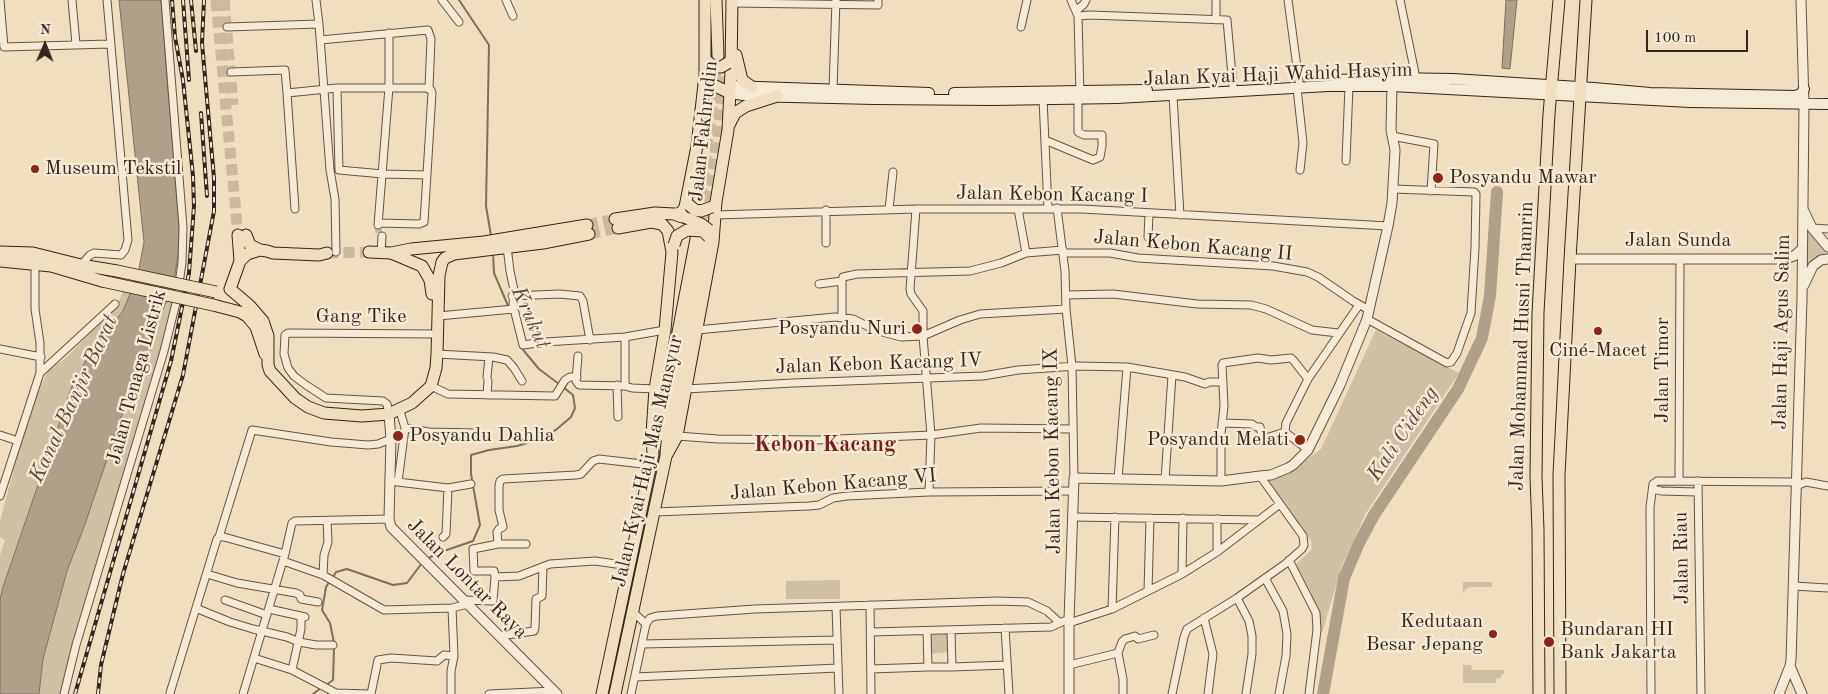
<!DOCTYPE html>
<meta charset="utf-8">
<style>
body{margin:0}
#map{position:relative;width:1828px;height:694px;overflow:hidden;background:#efdec0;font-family:"Old Standard TT",serif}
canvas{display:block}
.north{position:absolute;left:20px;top:20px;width:50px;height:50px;-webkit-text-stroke:4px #f5ead6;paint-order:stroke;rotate:1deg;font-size:14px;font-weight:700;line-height:20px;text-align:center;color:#35261d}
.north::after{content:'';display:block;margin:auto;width:18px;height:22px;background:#35261d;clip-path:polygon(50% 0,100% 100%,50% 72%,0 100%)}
.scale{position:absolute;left:1646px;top:30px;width:102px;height:22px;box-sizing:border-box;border:2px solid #35261d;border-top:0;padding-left:6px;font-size:15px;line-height:18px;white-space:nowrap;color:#35261d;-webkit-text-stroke:4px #f5ead6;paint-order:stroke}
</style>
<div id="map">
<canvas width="1828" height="694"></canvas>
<div class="north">N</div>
<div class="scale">100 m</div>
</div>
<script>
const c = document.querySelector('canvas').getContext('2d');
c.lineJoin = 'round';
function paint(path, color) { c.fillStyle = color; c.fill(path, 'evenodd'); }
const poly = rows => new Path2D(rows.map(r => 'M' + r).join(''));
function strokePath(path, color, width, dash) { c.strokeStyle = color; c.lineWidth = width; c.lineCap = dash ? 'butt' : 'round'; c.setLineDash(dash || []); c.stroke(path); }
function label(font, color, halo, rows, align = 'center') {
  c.font = font + ' "Old Standard TT",serif'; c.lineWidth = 5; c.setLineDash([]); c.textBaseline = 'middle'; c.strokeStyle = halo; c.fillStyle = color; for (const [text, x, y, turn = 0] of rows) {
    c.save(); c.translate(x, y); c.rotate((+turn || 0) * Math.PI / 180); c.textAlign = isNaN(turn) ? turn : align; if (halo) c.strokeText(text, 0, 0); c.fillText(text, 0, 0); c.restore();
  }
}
paint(poly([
 [1806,222,1816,239,1828,252,1828,257,1805,274],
 [174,282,179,286,63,694,39,694,43,659,67,571,84,527,129,394],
 [124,289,131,291,123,311,91,351,72,386,3,587,0,600,0,555,5,540,0,537,0,521,19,450,37,395,48,370,66,358,118,303],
 [1376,330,1459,373,1366,513,1342,565,1322,633,1311,592,1296,564,1312,549,1311,541,1267,482,1288,473,1321,449],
 [840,580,840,599,786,599,786,581],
 [1463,582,1492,582,1492,587,1470,587,1466,589,1463,594],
 [949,634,950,652,930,654,929,635],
 [1463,665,1471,665,1472,670,1504,670,1504,674,1502,674,1501,678,1496,679,1496,683,1463,683]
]), '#cfbfa4');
const water = poly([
 [119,0,161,0,180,239,174,282,129,394,84,527,67,571,43,659,39,694,0,694,0,600,3,587,72,386,91,351,123,311,138,274,144,242,119,0],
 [1506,0,1517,0,1510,69,1502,68,1506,0]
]);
paint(water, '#b09f89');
strokePath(water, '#7f6f5e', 1);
strokePath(poly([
 [459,0,489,45,486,206,491,236],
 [493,253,494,273,509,308],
 [522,348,524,351,539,369,559,384],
 [427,559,438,553,473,541,480,525,471,474,471,455,489,450,517,446,544,438,557,429,571,417,575,408,573,395,563,387],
 [333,577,336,572,347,569,393,585,407,583,422,563],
 [330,581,326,587,322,610,330,623,334,643],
 [325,686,333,680,334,647],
 [313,694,321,688]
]), '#7f6f5e', 2);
strokePath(poly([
 [1323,694,1344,578,1359,543,1374,515,1458,389,1482,338,1490,296,1497,192]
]), '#b09f89', 12);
strokePath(poly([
 [378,226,379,236]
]), '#cab99f', 7, [7, 3.5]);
strokePath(poly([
 [216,0,238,235],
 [224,0,233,105],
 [587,225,615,219],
 [697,232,718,57],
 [589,234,618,228],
 [705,235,720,121,725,56],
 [327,253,369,252]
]), '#cab99f', 11, [11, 5.5]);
const minor = poly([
 [0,0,4,47,110,44],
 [72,0,76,44],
 [316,0,319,24,330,170,335,199,336,252],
 [442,0,459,22],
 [506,0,513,16],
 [1071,0,1078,16,1080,95],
 [1216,0,1216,20],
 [1288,0,1299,82],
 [1400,0,1416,78],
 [732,3,878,5,878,0],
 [1076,11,1084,4,1086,0],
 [1078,16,1090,15,1227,20,1233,86],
 [227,27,319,24],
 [1021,27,1027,0],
 [320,40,428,30,431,39,429,88],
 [231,72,285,70,287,93,337,88,426,88,431,90,432,93,424,222,419,224,379,223],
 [337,88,339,170,383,174,427,175],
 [1297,88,1303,143,1300,170],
 [833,90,836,0],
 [287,93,295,209],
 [1173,96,1180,215],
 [1043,99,1048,208],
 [1392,136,1434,144,1431,191],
 [1045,140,1093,160,1100,157,1102,146,1102,135,1084,135,1078,132,1078,98],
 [1346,161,1349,86],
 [1057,208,1065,271,1066,309,1072,366,1074,478],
 [889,209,893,172],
 [916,209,910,289,911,294,923,311,923,336,931,435,929,492],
 [1018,209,1026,253],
 [715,215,916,209,1082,209,1388,226],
 [378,225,389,87,389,33],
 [1812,228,1828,229],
 [1148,237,1149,213],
 [826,243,826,210],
 [507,247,510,271,514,290,513,305,523,345,545,342,625,337,665,330],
 [381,253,382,236],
 [1063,253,1110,253,1138,258,1273,266,1307,272,1318,277,1353,301,1369,310],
 [81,265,90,255,94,253,121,255,125,250,128,240,107,0],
 [842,281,842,317],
 [819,284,842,281,843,277,857,274,970,271,1001,263,1026,253,1063,250],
 [1066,295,1113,294,1197,304,1251,305,1266,309,1312,330,1338,333],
 [512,296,559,294,580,296,583,301,590,340],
 [438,316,514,309],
 [1367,319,1447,363,1451,362,1457,353,1471,313,1475,248,1476,194,1474,192,1393,189],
 [697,330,835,317,853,319,875,330,901,337,923,336,960,320,980,314,1066,309],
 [0,349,41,357],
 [437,354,493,357,507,360,514,368,522,381],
 [578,356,576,381,579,385,625,386,632,388,655,389],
 [40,373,115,304],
 [487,377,489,357],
 [617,385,618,417],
 [431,386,448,394,555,396,565,380,570,377,577,377],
 [625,386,625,337],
 [686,389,793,383,983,376,1018,370,1076,366,1127,367,1185,377,1205,384,1209,382,1223,382],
 [487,395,488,381],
 [389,414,387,404,383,401,326,398,306,385,294,376,288,368,284,354,285,335,288,333,436,334],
 [1222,423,1252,424,1256,427,1260,427,1262,436,1266,438,1285,432],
 [405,428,429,432,475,433],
 [1285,432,1286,423,1308,379,1359,305],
 [1285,432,1308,450],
 [0,435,18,441],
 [677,436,718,439,816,440,931,435,981,428,1073,429],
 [1118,479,1127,367],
 [1165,480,1172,375],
 [389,481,448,488,471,484],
 [1221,481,1221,434,1224,406,1222,365,1223,363,1258,358,1271,360,1291,358,1294,361,1308,379],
 [1679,481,1680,259],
 [1698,481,1701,694],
 [398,482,405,428,400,411],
 [1796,486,1806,482,1828,486],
 [1653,489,1661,491,1698,492],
 [0,496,40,373,40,343,35,309,35,261],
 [655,512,809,506,819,505,833,498,847,496,929,492,1073,491],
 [1073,517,1259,520],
 [219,537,252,430,331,442,368,445,378,444,391,439],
 [443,537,446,534,448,488],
 [498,544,497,532,499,529,503,527,499,510,499,486,500,481,503,479,576,475,581,474,593,461,599,459,651,465],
 [1217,552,1217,519],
 [1289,560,1316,613,1317,630,1309,694],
 [283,561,323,575,384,610,452,608,468,604],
 [207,574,237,583,296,593,300,595,301,599,318,602],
 [1182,574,1183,518],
 [323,575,324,555,328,542,327,521],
 [495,577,519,576,550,564,595,561,630,566],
 [495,577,494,571,474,571,473,549,498,544,526,544],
 [1265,578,1283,611,1287,634,1286,656,1279,694],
 [1793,586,1828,588],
 [1148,591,1150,518],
 [1237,598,1249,621,1252,636,1252,654,1246,694],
 [225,600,267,615],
 [463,600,493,601,495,577],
 [870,605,871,694],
 [197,606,198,609,230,622,253,629,287,637,299,642,316,645,333,645],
 [836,607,839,694],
 [269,609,305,617],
 [1112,609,1115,517],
 [633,612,646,624],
 [1204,618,1213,654,1208,694],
 [1069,623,1112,609,1182,574,1217,552,1280,504],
 [1005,628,1009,694],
 [951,630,952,667,1007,665],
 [871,632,1051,627,1064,621],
 [500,636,534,631,535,628,536,599,542,596,543,567],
 [642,644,837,640],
 [1118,653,1122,642,1125,639,1135,636,1138,639,1154,635],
 [1118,653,1123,679,1123,694],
 [254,658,292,670,336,693,369,694],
 [1069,665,1118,653],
 [928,667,952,667],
 [871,669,928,667,927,631],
 [292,670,301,629,301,616],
 [635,677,838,668],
 [170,693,217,539,219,537,224,537,285,554],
 [64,694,76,645,164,351,176,303,182,263,183,227,165,0],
 [243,694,285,554,292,523,295,521,389,519],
 [371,694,378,660,391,658,437,661,444,655,454,656],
 [451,694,451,671,454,656,452,608],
 [489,694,554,691],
 [631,694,646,624,650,618,657,616,755,609,997,601,1028,602,1047,611,1060,623],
 [1172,694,1184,637,1187,629,1237,598,1285,564,1302,549,1304,545,1303,536,1260,476],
 [1651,694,1650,507,1653,484,1657,481,1796,482]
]);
const tertiary = poly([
 [1804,211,1812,228,1828,247],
 [1570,259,1785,259,1794,256,1801,250],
 [1804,285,1813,266,1821,260,1828,259],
 [389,414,391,439,389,519,391,527,557,694],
 [1790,666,1802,694],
 [1069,694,1069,620,1074,478,1221,481,1260,476,1271,475,1288,468,1293,465,1308,450,1340,385,1367,319,1388,226,1392,203,1395,150,1391,130,1392,86],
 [1779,694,1790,666,1791,660,1802,298,1804,104,1801,0]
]);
const secondary = poly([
 [1336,80,1388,78,1453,79,1594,88,1650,93,1795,96,1801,94,1804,89],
 [730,86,929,93],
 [730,93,750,96,874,99,992,100,1117,98,1328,86,1392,86,1690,102,1828,104],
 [954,93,1147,90]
]);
const primary = poly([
 [716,0,718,56],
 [736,55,742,80,752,87],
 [705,75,713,85,730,93],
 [729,125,735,113,746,106,777,96],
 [676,214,681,213,685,207,697,146,705,75,705,0],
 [615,219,655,213,674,214,682,217],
 [246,235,250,245,260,250],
 [0,252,33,253,81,265,117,271],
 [369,252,391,253,411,249,484,242,587,225],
 [391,253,422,266,430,280,432,294],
 [0,261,51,266,102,281],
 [240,261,247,254,260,250,267,251,273,253,319,255,327,253],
 [230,289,250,306,263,321,268,336,268,365,270,371,295,398,308,407,324,413,362,416,389,414,412,403,431,386,436,368,437,354,439,276,442,262,445,258,454,254,543,243,589,234],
 [230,289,240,261,238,235],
 [213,305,240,312,247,316,256,327,265,354],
 [658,436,696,239],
 [666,453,669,425,688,335,704,241],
 [602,694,653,454,652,433,655,389,665,330,672,252,668,231,662,224,651,222,618,228],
 [615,694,666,456,677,436,713,242,716,202,728,130,731,71,732,0],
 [1539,694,1538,530,1536,477,1538,313,1549,114,1559,0],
 [1560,694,1559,475,1570,259,1586,0]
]);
strokePath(minor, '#645446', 9);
strokePath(tertiary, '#645446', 11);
strokePath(secondary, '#35261d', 12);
strokePath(primary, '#35261d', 13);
strokePath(minor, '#f5ead6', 7);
strokePath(tertiary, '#f5ead6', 9);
strokePath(secondary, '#f5ead6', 10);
strokePath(primary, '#efdec0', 11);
const rail = poly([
 [183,0,189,80],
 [191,0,196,51],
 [201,113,207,196],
 [75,694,171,361,189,273,194,206,193,176,183,80,175,37,172,0],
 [98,694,101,665,123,574,183,375,214,211,214,178,202,43,204,0]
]);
strokePath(rail, '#35261d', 4);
strokePath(rail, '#f5ead6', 2, [5.5]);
const primaryBridge = poly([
 [708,62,715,67,721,67,728,63],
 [689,205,695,210,701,211,712,207],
 [684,217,701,224,709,230],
 [674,245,677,236,687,230,703,231,709,237],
 [117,271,216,292],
 [102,281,213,305]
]);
strokePath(primaryBridge, '#35261d', 13, []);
strokePath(primaryBridge, '#efdec0', 11);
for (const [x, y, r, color] of [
 [35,169,5,"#8f2418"],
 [1438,178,6,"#8f2418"],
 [917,329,6,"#8f2418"],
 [1598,331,5,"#8f2418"],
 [398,436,6,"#8f2418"],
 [1300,440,6,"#8f2418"],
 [1493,634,5,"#8f2418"],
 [1549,642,6,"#8f2418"]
]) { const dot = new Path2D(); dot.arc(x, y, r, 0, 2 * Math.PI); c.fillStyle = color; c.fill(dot); strokePath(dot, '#f5ead6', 2); }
label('20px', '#35261d', '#f5ead6', [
 ["Jalan Kyai Haji Wahid Hasyim",1278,75,-2],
 ["Jalan Fakhrudin",704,131,-84],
 ["Jalan Kebon Kacang I",1052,195,1],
 ["Jalan Sunda",1678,241],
 ["Jalan Kebon Kacang II",1193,246,5],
 ["Gang Tike",361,317],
 ["Jalan Haji Agus Salim",1782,332,-89],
 ["Jalan Mohammad Husni Thamrin",1522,346,-88],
 ["Jalan Kebon Kacang IV",879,364,-2],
 ["Jalan Timor",1663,370,-90],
 ["Jalan Tenaga Listrik",137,377,-75],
 ["Jalan Kebon Kacang IX",1053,451,-91],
 ["Jalan Kyai Haji Mas Mansyur",648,461,-77],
 ["Jalan Kebon Kacang VI",833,485,-5],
 ["Jalan Riau",1682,558,-91],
 ["Jalan Lontar Raya",467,579,45]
]);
label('20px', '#35261d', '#f5ead6', [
 ["Museum Tekstil",45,169],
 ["Posyandu Mawar",1449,178],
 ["Posyandu Nuri",906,329,"right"],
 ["Ciné-Macet",1598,351,"center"],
 ["Posyandu Dahlia",409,436],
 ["Posyandu Melati",1289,440,"right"],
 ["Kedutaan",1483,622,"right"],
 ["Besar Jepang",1483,645,"right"],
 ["Bundaran HI",1560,630],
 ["Bank Jakarta",1560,653]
], 'left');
label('italic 21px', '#5a4a3d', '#f5ead6', [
 ["Krukut",530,318,66],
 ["Kanal Banjir Barat",74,399,-65],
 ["Kali Cideng",1403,434,-56]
]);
label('bold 22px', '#7a1f14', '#f5ead6', [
 ["Kebon Kacang",825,445]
]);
</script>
